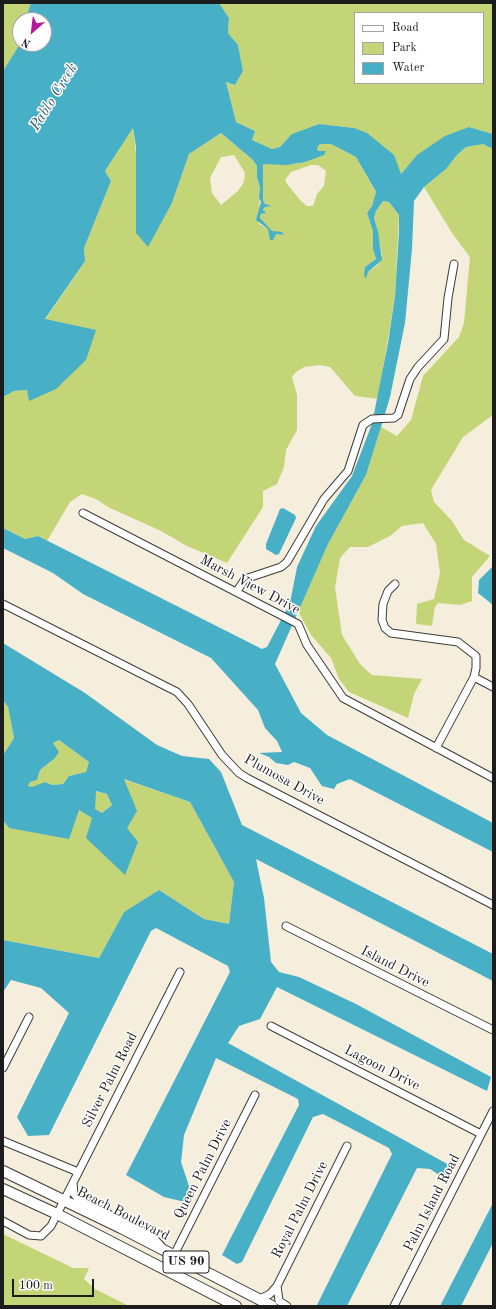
<!DOCTYPE html>
<style>
body{margin:0}
#map{position:relative;width:496px;height:1309px;overflow:hidden;background:#f6eedc;font-family:"Old Standard TT",serif}
canvas{display:block}
.frame{position:absolute;inset:0;border:4px solid #1c1c1c;pointer-events:none}
.legend{position:absolute;left:354px;top:12px;width:130px;height:72px;box-sizing:border-box;background:#fff;border:1px solid #a4a4a4;margin:0;padding:5px 7px;list-style:none;font-size:12px;color:#1c1c1c}
.legend li{display:flex;align-items:center;gap:8px;height:20px}
.legend b{width:20px;border:1px solid #a4a4a4}
.north{position:absolute;left:12px;top:12px;width:40px;height:40px;box-sizing:border-box;background:#fff;border:1px solid #a4a4a4;border-radius:50%;rotate:208deg;font-size:11px;font-weight:700;line-height:16px;text-align:center;color:#1c1c1c}
.north::after{content:'';display:block;margin:auto;width:14px;height:18px;background:#b5179e;clip-path:polygon(50% 0,100% 100%,50% 72%,0 100%)}
.scale{position:absolute;left:12px;top:1279px;width:82px;height:18px;box-sizing:border-box;border:2px solid #1c1c1c;border-top:0;padding-left:5px;font-size:12px;line-height:14px;white-space:nowrap;color:#1c1c1c;-webkit-text-stroke:3px #fff;paint-order:stroke}
</style>
<div id="map">
<canvas width="496" height="1309"></canvas>
<div class="frame"></div>
<ul class="legend">
<li><b style="height:5px;background:#fff"></b>Road</li>
<li><b style="height:11px;background:#c4d577"></b>Park</li>
<li><b style="height:11px;background:#47afc6"></b>Water</li>
</ul>
<div class="north">N</div>
<div class="scale">100 m</div>
</div>
<script>
const c = document.querySelector('canvas').getContext('2d');
c.lineJoin = 'round';
function paint(path, color) { c.fillStyle = color; c.fill(path, 'evenodd'); }
const poly = rows => new Path2D(rows.map(r => 'M' + r).join(''));
function strokePath(path, color, width, dash) { c.strokeStyle = color; c.lineWidth = width; c.lineCap = dash ? 'butt' : 'round'; c.setLineDash(dash || []); c.stroke(path); }
function label(font, color, halo, rows, align = 'center') {
  c.font = font + ' "Old Standard TT",serif'; c.lineWidth = 3; c.setLineDash([]); c.textBaseline = 'middle'; c.strokeStyle = halo; c.fillStyle = color; for (const [text, x, y, turn = 0] of rows) {
    c.save(); c.translate(x, y); c.rotate((+turn || 0) * Math.PI / 180); c.textAlign = isNaN(turn) ? turn : align; if (halo) c.strokeText(text, 0, 0); c.fillText(text, 0, 0); c.restore();
  }
}
paint(poly([
 [3,3,31,3,25,20,20,20,20,37,18,47,3,71],
 [219,3,493,3,493,134,469,127,458,132,417,155,401,174,354,128,319,124,293,134,280,147,272,149,252,140,255,131,236,122,226,82,235,85,243,71,238,45,228,33,229,18],
 [355,13,483,13,483,83,355,83],
 [133,128,147,247,172,203,189,154,221,133,253,160,257,166,257,177,260,188,259,224,268,229,270,236,276,234,283,235,282,232,272,232,260,218,265,207,270,206,265,204,263,200,262,164,296,164,326,151,318,152,317,148,320,144,331,144,356,157,376,193,372,206,367,213,373,231,373,249,376,259,365,267,366,278,368,272,378,265,382,254,374,218,376,211,383,201,389,202,399,215,395,296,378,399,355,396,330,367,320,365,304,367,296,372,292,377,297,395,297,430,286,450,284,467,277,484,263,491,263,507,227,563,187,546,161,531,108,507,96,499,82,494,70,502,47,541,38,536,25,539,3,528,3,397,14,391,27,390,29,400,45,320,85,261,84,248,111,181,105,171],
 [234,155,245,173,244,182,238,191,221,205,212,193,210,178,221,157],
 [311,165,318,165,326,171,324,186,317,194,313,206,307,206,301,201,287,184,285,180,291,172],
 [483,144,493,149,493,415,463,437,431,490,434,502,452,521,464,540,490,556,472,577,472,601,460,605,438,603,435,607,432,626,416,624,417,604,434,599,440,573,436,544,423,523,402,526,390,536,368,547,350,547,340,558,335,587,342,635,360,664,372,675,422,679,414,694,408,718,349,692,339,679,331,658,311,635,298,611,328,544,366,475,381,427,397,436,411,420,423,376,459,337,464,323,470,257,452,233,424,187,446,169,457,155,466,147],
 [3,700,8,707,14,738,3,755],
 [59,740,89,762,86,772,69,776,63,784,52,785,45,782,32,788,28,786,30,782,37,780,40,770,54,759,53,743],
 [123,779,190,802,234,882,229,924,204,919,159,890,124,912,99,958,3,940,3,820,9,828,79,810,92,818,127,828],
 [95,791,107,794,112,805,102,813,95,809],
 [3,1234,73,1268,89,1268,84,1279,95,1289,129,1306,3,1306]
]), '#c4d577');
paint(poly([
 [31,3,219,3,229,18,228,33,238,45,243,71,235,85,226,82,236,122,255,131,252,140,272,149,280,147,292,134,319,124,354,128,367,133,394,155,401,174,417,155,445,136,469,127,493,134,493,149,483,144,466,147,457,155,446,169,424,187,414,201,412,249,405,323,390,397,381,427,366,475,328,544,275,664,301,713,327,735,493,823,493,852,350,779,337,784,334,789,322,786,310,768,294,762,288,765,276,763,269,757,259,753,282,752,277,741,265,728,258,710,211,658,83,594,53,573,3,548,3,528,25,539,38,536,262,649,267,647,290,603,297,567,316,526,352,476,372,424,388,343,395,296,399,231,399,215,389,202,383,201,376,211,374,218,378,232,382,260,368,272,366,279,364,275,365,267,376,259,373,249,373,231,367,213,372,206,376,192,356,157,331,144,320,144,317,148,318,151,326,151,324,155,305,162,287,165,263,164,263,200,265,204,272,206,265,207,263,210,266,213,261,214,260,218,272,231,282,232,284,235,276,234,273,240,270,240,268,229,256,220,261,202,259,198,260,188,257,177,257,166,253,160,221,133,189,154,172,203,148,247,136,233,136,147,133,128,105,171,111,181,84,248,85,261,45,319,96,330,86,360,56,389,29,401,27,390,14,391,3,397,3,71,18,47,20,37,20,44,44,44,44,20,25,20],
 [283,508,295,515,296,518,279,554,276,555,266,549,266,544,280,509],
 [493,566,493,605,478,593,479,580],
 [3,643,85,693,157,745,182,756,209,759,221,772,242,825,493,954,493,981,256,859,264,898,271,962,279,972,299,977,356,1004,491,1077,487,1091,277,987,260,1019,239,1026,228,1043,451,1166,445,1179,430,1169,417,1168,347,1306,317,1305,392,1154,389,1148,323,1114,313,1117,242,1262,237,1264,222,1255,299,1105,298,1099,216,1058,184,1135,181,1162,190,1189,185,1202,164,1197,126,1175,230,972,228,966,156,928,151,931,49,1135,28,1136,17,1117,69,1013,41,988,11,980,3,992,3,940,99,958,124,912,159,890,204,919,229,924,234,882,190,802,124,779,137,811,127,828,138,842,125,875,86,838,92,818,79,810,69,839,9,828,3,820,3,755,14,738,8,707,3,700],
 [59,740,89,762,86,772,69,776,63,784,52,785,45,782,32,787,28,786,30,782,37,780,40,770,54,759,59,752,53,743],
 [96,791,107,794,112,805,102,813,95,809],
 [493,1203,493,1243,461,1306,440,1306]
]), '#47afc6');
const minor = poly([
 [83,513,298,624,307,645,343,698,493,778],
 [395,584,388,591,383,604,382,620,385,628,391,633,458,642,476,656,476,668,474,677,436,748],
 [237,591,245,579,281,567,287,562,324,499,348,471,363,425,372,419,394,418,398,415,410,379,418,367,444,339,448,298,454,264],
 [3,604,177,692,188,704,222,755,239,773,247,778,493,905],
 [474,677,493,687],
 [286,926,493,1030],
 [271,1026,481,1134],
 [3,1068,29,1017],
 [3,1141,78,1172],
 [73,1183,74,1194,77,1198,152,1236,162,1247],
 [3,1221,29,1235,41,1236,51,1226,180,972],
 [174,1255,255,1095],
 [277,1286,279,1301,287,1306],
 [260,1299,270,1294,277,1286,347,1146],
 [394,1306,493,1111]
]);
const highway = poly([
 [3,1171,121,1228,272,1306],
 [3,1189,57,1214,236,1306]
]);
strokePath(minor, '#3d3c39', 9);
strokePath(highway, '#3d3c39', 12);
strokePath(minor, '#fff', 7);
strokePath(highway, '#fff', 10);
for (const [x, y, w] of [
 [186,1262,46]
]) { const box = new Path2D(); box.roundRect(x - w / 2, y - 11, w, 22, 3); c.fillStyle = '#fff'; c.fill(box); strokePath(box, '#1c1c1c', 1); }
label('bold 13px', '#1c1c1c', null, [
 ["US 90",186,1262]
]);
label('14px', '#1c1c1c', '#fff', [
 ["Marsh View Drive",250,585,28],
 ["Plumosa Drive",284,780,29],
 ["Island Drive",395,967,27],
 ["Lagoon Drive",382,1068,27],
 ["Silver Palm Road",110,1080,-63],
 ["Queen Palm Drive",203,1169,-63],
 ["Palm Island Road",432,1203,-63],
 ["Royal Palm Drive",300,1210,-63],
 ["Beach Boulevard",123,1214,27]
]);
label('italic 15px', '#2f5e68', '#fff', [
 ["Pablo Creek",54,97,-58]
]);
</script>
